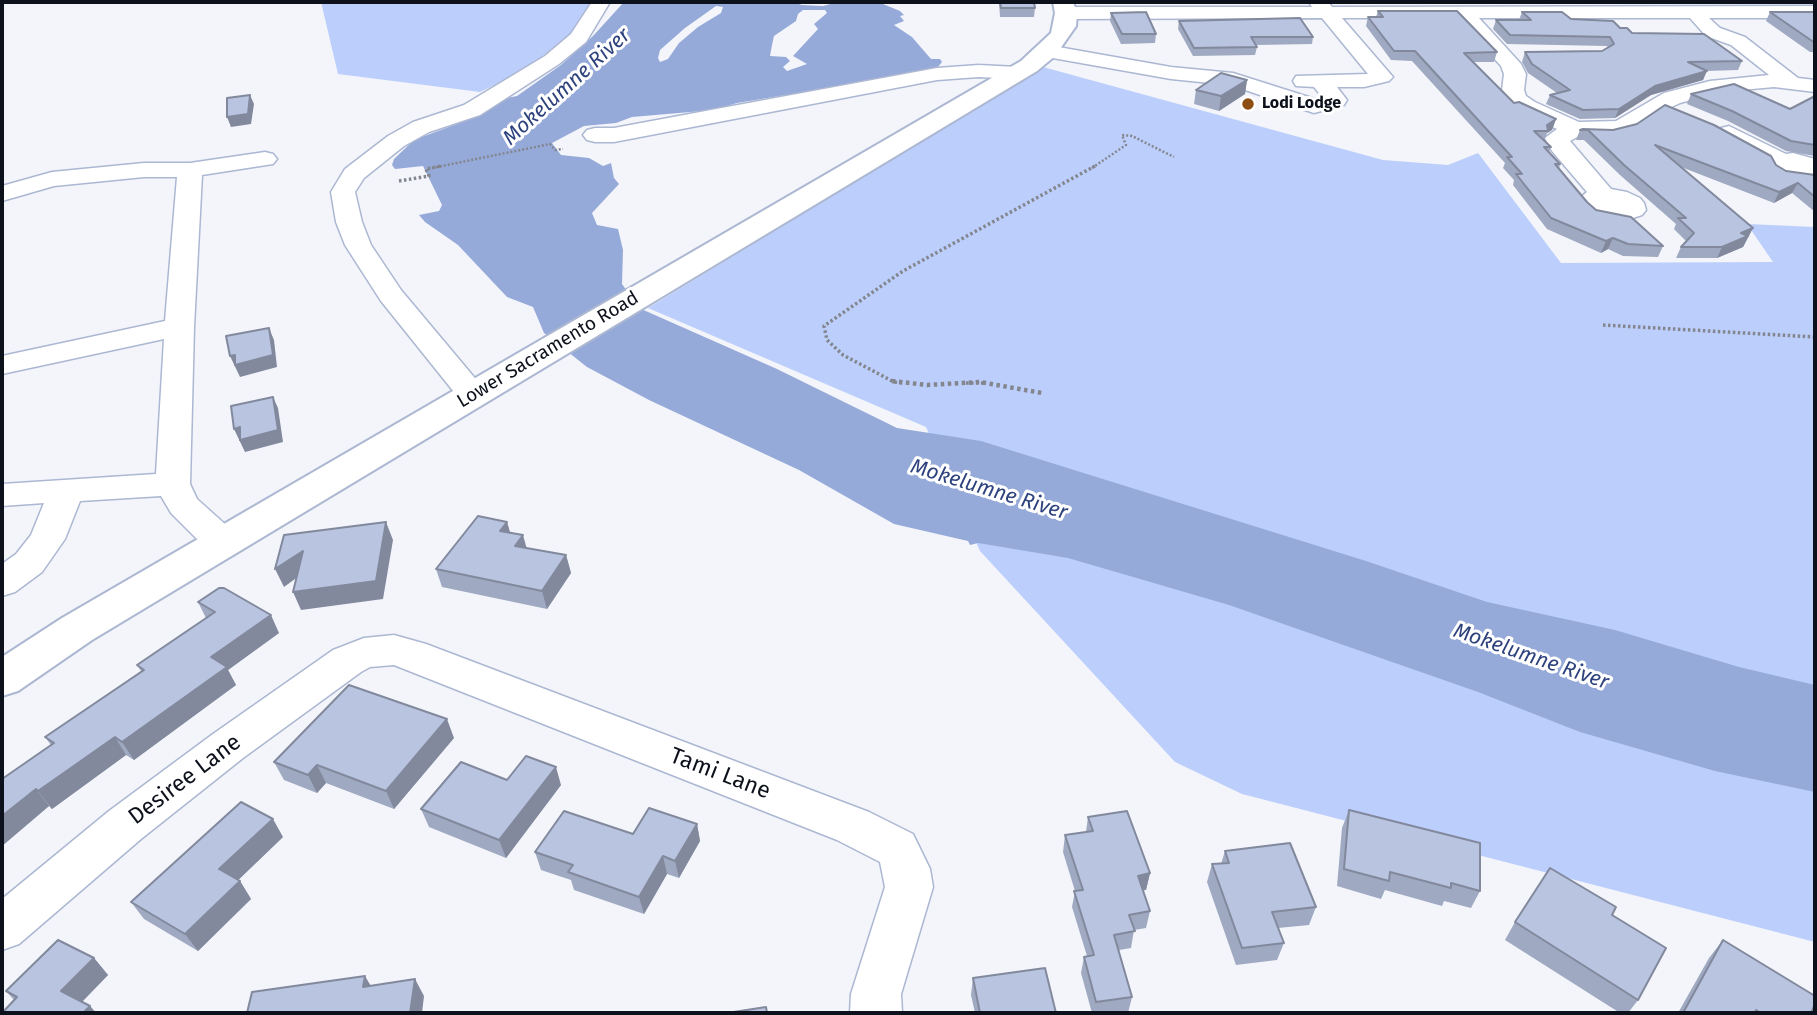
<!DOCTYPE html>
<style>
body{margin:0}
#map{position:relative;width:1817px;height:1015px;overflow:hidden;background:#f3f5fb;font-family:"Fira Sans",sans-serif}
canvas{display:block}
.frame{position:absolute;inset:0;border:4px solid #0d111b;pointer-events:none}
</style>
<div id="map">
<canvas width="1817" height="1015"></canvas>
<div class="frame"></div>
</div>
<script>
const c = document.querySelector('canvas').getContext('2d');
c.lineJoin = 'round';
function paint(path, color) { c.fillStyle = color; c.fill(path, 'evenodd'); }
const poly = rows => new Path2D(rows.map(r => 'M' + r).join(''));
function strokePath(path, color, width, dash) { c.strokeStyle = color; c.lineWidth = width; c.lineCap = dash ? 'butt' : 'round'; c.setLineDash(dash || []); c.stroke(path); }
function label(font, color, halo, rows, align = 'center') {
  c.font = font + ' "Fira Sans",sans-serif'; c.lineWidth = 6; c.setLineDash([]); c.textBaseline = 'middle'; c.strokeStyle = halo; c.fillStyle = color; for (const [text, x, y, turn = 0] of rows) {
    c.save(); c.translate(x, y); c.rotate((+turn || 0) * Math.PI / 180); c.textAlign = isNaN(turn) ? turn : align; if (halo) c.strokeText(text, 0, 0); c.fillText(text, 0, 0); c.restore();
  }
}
paint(poly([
 [321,2,609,2,524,71,480,92,338,74],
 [1043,67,1383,160,1448,165,1478,153,1561,263,1773,262,1747,224,1815,227,1815,942,1242,794,1175,762,980,551,926,427,648,308]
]), '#bccefb');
paint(poly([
 [624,2,793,2,802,5,823,6,838,2,878,2,900,11,904,15,900,16,904,21,894,25,912,37,931,59,940,59,942,62,937,68,902,76,737,103,714,110,632,117,616,123,584,126,552,143,561,155,589,158,603,166,611,163,614,178,619,184,592,213,597,225,618,229,623,250,622,284,639,308,777,369,897,428,981,441,1366,561,1487,602,1615,630,1739,667,1815,685,1815,792,1715,771,1580,732,1478,692,1229,605,1068,558,978,543,970,545,968,541,894,524,799,470,649,400,587,367,544,333,533,307,507,297,458,245,425,222,419,215,439,211,442,205,423,166,395,169,392,165,394,159,414,140,478,116,502,99,517,96,561,65,593,36],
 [716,6,723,7,721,13,698,27,679,43,668,59,660,62,658,58,660,50,685,28],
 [803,10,825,10,827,13,814,24,818,29,793,56,807,64,787,71,783,67,790,61,786,57,770,56,772,45,774,36,796,21,798,14]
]), '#96aad9');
const minor = poly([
 [592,2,610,2,586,42,559,64,480,115,429,132,404,146,364,178,355,192,362,222,371,245,401,290,489,395,484,402,473,404,462,402,381,301,345,245,336,222,331,192,345,169,388,136,413,122,464,105,545,56,571,34,592,2],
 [1309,2,1328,2,1332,7,1815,6,1815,18,1709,18,1720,28,1745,37,1798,78,1815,80,1815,92,1774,87,1719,92,1680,103,1657,114,1645,125,1632,131,1608,137,1579,136,1570,141,1611,189,1627,192,1640,198,1644,203,1646,210,1642,215,1621,222,1585,212,1577,200,1587,192,1552,151,1545,138,1557,129,1519,112,1509,104,1502,90,1504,74,1501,66,1457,18,1342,18,1393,77,1389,81,1364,87,1337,87,1347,100,1344,105,1314,113,1230,85,1171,79,1047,57,1040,55,1037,51,1040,47,1047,45,1171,67,1233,73,1315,99,1322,97,1314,87,1296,86,1293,81,1296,76,1368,74,1322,18,1066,19,1056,13,1066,7,1312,7,1309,2],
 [1479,18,1690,18,1706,36,1731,45,1769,75,1710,81,1664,93,1616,121,1579,122,1535,102,1526,96,1524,90,1526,74,1521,64,1479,18],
 [979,65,1017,67,1024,69,1028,73,1024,77,1017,79,979,77,937,80,614,142,595,142,587,140,583,135,587,130,595,128,614,128,937,68,979,65],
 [1729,126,1786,154,1793,153,1815,159,1815,184,1782,179,1772,173,1768,164,1721,138,1718,133,1721,128,1729,126],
 [265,152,273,154,277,159,273,164,202,175,194,327,190,484,197,499,236,534,241,543,236,552,223,555,210,552,171,513,161,496,80,501,65,539,42,572,15,592,2,596,2,564,16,554,31,535,44,503,2,506,2,484,156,474,164,339,2,374,2,356,165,321,177,177,144,177,54,186,2,201,2,186,52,172,144,163,190,163,265,152],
 [394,635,426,644,869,812,913,834,930,869,933,887,901,994,902,1013,850,1013,851,994,885,887,880,862,837,840,394,665,370,667,361,672,243,758,141,839,19,944,2,950,2,899,109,811,213,734,333,650,364,638,394,635]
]);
const major = poly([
 [1053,2,1073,2,1077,13,1076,26,1055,56,1037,71,92,640,18,691,2,696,2,657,62,618,1021,61,1051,33,1055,13,1053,2]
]);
strokePath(minor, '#acb7d2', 3);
strokePath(major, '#acb7d2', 4);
strokePath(poly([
 [432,168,550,144,555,150,563,149],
 [1092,168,1126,145,1122,135,1132,136,1174,157]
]), '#83868e', 2.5, [2, 2]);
strokePath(poly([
 [399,181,429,176,426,169,441,166],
 [1603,325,1815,337],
 [902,383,894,382,843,355,827,340,824,326,903,271,1095,166],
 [966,383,984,383]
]), '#83868e', 3.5, [2.5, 2.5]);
strokePath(poly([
 [892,381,927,385,980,382,1042,393]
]), '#83868e', 4.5, [3.5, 3.5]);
paint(minor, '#fff');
paint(major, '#fff');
paint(poly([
 [999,2,1034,2,1035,8,1034,17,1000,17],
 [1101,2,1137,2,1136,4,1103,4],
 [1357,2,1438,2,1438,4,1359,4],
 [1498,2,1540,2,1540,4,1500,4],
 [1701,2,1815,2,1815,4,1702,2],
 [1378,11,1497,52,1494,62,1474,62,1514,103,1556,119,1552,130,1547,133,1544,141,1551,147,1549,152,1560,164,1559,169,1587,202,1596,210,1663,246,1658,257,1623,256,1608,249,1601,253,1547,229,1513,185,1514,180,1503,168,1505,163,1412,61,1391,60,1366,26,1368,17,1376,17],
 [1522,12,1620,28,1632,33,1742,61,1738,70,1706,71,1703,80,1651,95,1615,118,1580,119,1546,104,1550,95,1557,93,1528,73,1522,62,1525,52,1602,51,1608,48,1607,46,1507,44,1493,29,1496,20,1519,20],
 [1770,12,1815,12,1815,52,1810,52,1766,21],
 [1111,13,1156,34,1155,43,1121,44,1110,21],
 [1179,21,1313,37,1312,44,1256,45,1257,47,1255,55,1193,56,1178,29],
 [1247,80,1245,94,1219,111,1194,104,1196,90],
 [1691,94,1790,109,1815,96,1815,156,1786,151,1728,121,1687,104],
 [1583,129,1776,165,1786,171,1815,175,1815,212,1792,193,1774,203,1681,167,1753,228,1743,247,1717,258,1676,258,1681,247,1686,241,1674,229,1676,224,1620,175,1584,140,1576,140,1580,130],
 [507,522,510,533,527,548,566,555,571,573,547,609,442,587,436,569],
 [198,602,279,633,228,670,236,685,134,760,126,755,52,809,49,806,2,846,51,745,45,737,141,671,137,665,206,618],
 [454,738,394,809,326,783,317,793,284,780,274,762],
 [507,780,561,785,506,858,429,827,421,809],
 [1349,810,1480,891,1471,908,1444,901,1442,906,1385,890,1381,899,1337,886,1342,828],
 [1088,817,1150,873,1146,890,1143,890,1150,911,1146,928,1134,930,1131,948,1119,950,1132,997,1128,1013,1092,1013,1081,973,1084,957,1087,956,1072,907,1075,891,1063,852,1065,835,1086,832],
 [697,824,700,841,679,878,667,874,644,914,574,890,571,880,541,870,535,852,633,834],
 [283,837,238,880,240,881,251,899,198,951,144,919,131,902],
 [1225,851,1316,907,1309,925,1278,928,1284,943,1277,960,1236,965,1207,882,1212,864,1221,864],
 [1612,915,1638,1000,1628,1013,1620,1013,1505,940,1515,922],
 [1723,940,1811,1013,1678,1013,1709,958],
 [94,958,108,975,82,1002,90,1006,96,1013,2,1013,14,1000,6,991],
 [973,978,1056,1013,975,1013,971,995]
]), '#9fa9c1');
paint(poly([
 [1707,71,1703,80,1651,95,1615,118,1619,109,1655,86],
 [1247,80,1245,94,1219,111,1221,96],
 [250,95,254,104,251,124,231,127,227,117],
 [1556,119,1552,130,1547,133,1547,125],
 [1798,183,1792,193,1774,203,1779,192],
 [1753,228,1743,247,1717,258,1722,247,1741,233],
 [1613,238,1608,249,1601,253,1606,241],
 [269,328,274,340,277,367,240,377,230,356,235,355],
 [273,397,278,408,283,442,245,452,234,429],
 [386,522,393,540,383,599,301,610,293,592],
 [507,522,512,539,500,531],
 [523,535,528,553,515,546],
 [303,551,310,568,284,587,275,569],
 [566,555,571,573,547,609,542,591],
 [271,615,279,633,228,670,236,685,134,760,122,742,211,657],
 [447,719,454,738,394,809,386,791],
 [115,737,126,755,52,809,38,791],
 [317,765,326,783,317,793,308,775],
 [556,767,561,785,506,858,499,840],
 [36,789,49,806,2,846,2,816],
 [273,819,283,837,231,887,219,869],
 [697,824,700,841,679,878,675,861],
 [663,856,667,874,644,914,639,897],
 [1150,873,1146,890,1134,892,1138,876],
 [240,881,251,899,198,951,185,934],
 [94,958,108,975,76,1008,61,991],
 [365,976,375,993,363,987],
 [415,979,424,996,422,1013,410,1013],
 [90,1006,96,1013,83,1013]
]), '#82899d');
const building = poly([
 [1000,2,1034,2,1035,8,1001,8,1000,2],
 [1378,11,1457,11,1497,52,1464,53,1514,103,1519,102,1556,119,1547,125,1548,131,1534,131,1551,147,1544,147,1560,164,1555,164,1587,202,1596,210,1631,217,1663,246,1628,244,1613,238,1606,241,1551,218,1516,174,1522,174,1507,157,1512,157,1415,51,1394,51,1368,17,1383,17,1378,11],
 [1146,12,1156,34,1122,34,1111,13,1146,12],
 [1522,12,1562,12,1571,19,1613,21,1620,28,1627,28,1632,33,1704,34,1742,61,1688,62,1707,71,1655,86,1619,109,1583,110,1550,95,1570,90,1532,64,1525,52,1602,51,1614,44,1610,37,1510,35,1496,20,1531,20,1522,12],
 [1770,12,1815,12,1815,43,1770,12],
 [1300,18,1313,37,1251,37,1257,47,1194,48,1179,21,1300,18],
 [1221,73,1247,80,1221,96,1196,90,1221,73],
 [1734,84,1790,109,1815,96,1815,145,1791,141,1732,111,1691,94,1734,84],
 [250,95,248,114,227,117,227,98,250,95],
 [1665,105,1714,125,1771,156,1776,165,1786,171,1815,175,1815,197,1798,183,1779,192,1655,145,1753,228,1741,233,1748,236,1722,247,1681,247,1694,233,1678,218,1686,218,1624,165,1588,130,1580,130,1583,129,1613,130,1637,124,1665,105],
 [269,328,273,355,235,365,235,355,230,356,226,336,269,328],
 [273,397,278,430,240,440,240,427,234,429,231,406,273,397],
 [478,516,507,522,500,531,523,535,515,546,566,555,542,591,436,569,478,516],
 [386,522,376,581,293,592,303,551,275,569,284,535,386,522],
 [219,588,224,588,271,615,211,657,227,667,122,742,115,737,38,791,36,789,2,816,2,779,54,743,45,737,144,670,137,665,215,612,198,602,219,588],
 [349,685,447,719,386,791,317,765,308,775,274,762,349,685],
 [526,756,556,767,499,840,421,809,461,762,507,780,526,756],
 [241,802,273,819,219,869,240,881,185,934,131,902,241,802],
 [649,808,697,824,675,861,663,856,639,897,568,872,573,865,535,852,564,811,633,834,649,808],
 [1349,810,1480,843,1480,891,1451,883,1451,888,1390,872,1389,881,1344,869,1349,810],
 [1127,811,1150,873,1138,876,1150,911,1129,915,1135,931,1114,935,1132,997,1096,1002,1084,957,1094,955,1074,891,1083,890,1065,835,1093,831,1088,817,1127,811],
 [1290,843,1316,907,1272,912,1284,943,1242,948,1212,864,1229,863,1225,851,1290,843],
 [1550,868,1616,907,1612,915,1666,948,1638,1000,1515,922,1550,868],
 [58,940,94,958,61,991,90,1006,83,1013,2,1013,17,997,6,991,58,940],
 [1723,940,1815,996,1815,1004,1811,1013,1761,1013,1756,1010,1755,1013,1683,1013,1723,940],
 [1045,968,1056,1013,980,1013,973,978,1045,968],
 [365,976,363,987,415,979,410,1013,247,1013,252,992,365,976],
 [766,1007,767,1013,727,1013,766,1007]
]);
paint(building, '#b9c4e0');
strokePath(building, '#82899d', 2);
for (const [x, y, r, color] of [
 [1248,104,7,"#8d4e14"]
]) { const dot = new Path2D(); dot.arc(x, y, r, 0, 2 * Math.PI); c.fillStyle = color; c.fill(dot); strokePath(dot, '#fff', 2.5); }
label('bold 16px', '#0d111b', '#fff', [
 ["Lodi Lodge",1262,104]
], 'left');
label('19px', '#0d111b', '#fff', [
 ["Lower Sacramento Road",548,350,-31]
]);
label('italic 21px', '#2e437d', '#fff', [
 ["Mokelumne River",567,87,-42],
 ["Mokelumne River",989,490,17],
 ["Mokelumne River",1531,657,19]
]);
label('23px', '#0d111b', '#fff', [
 ["Tami Lane",720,774,21],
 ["Desiree Lane",185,780,-37]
]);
</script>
